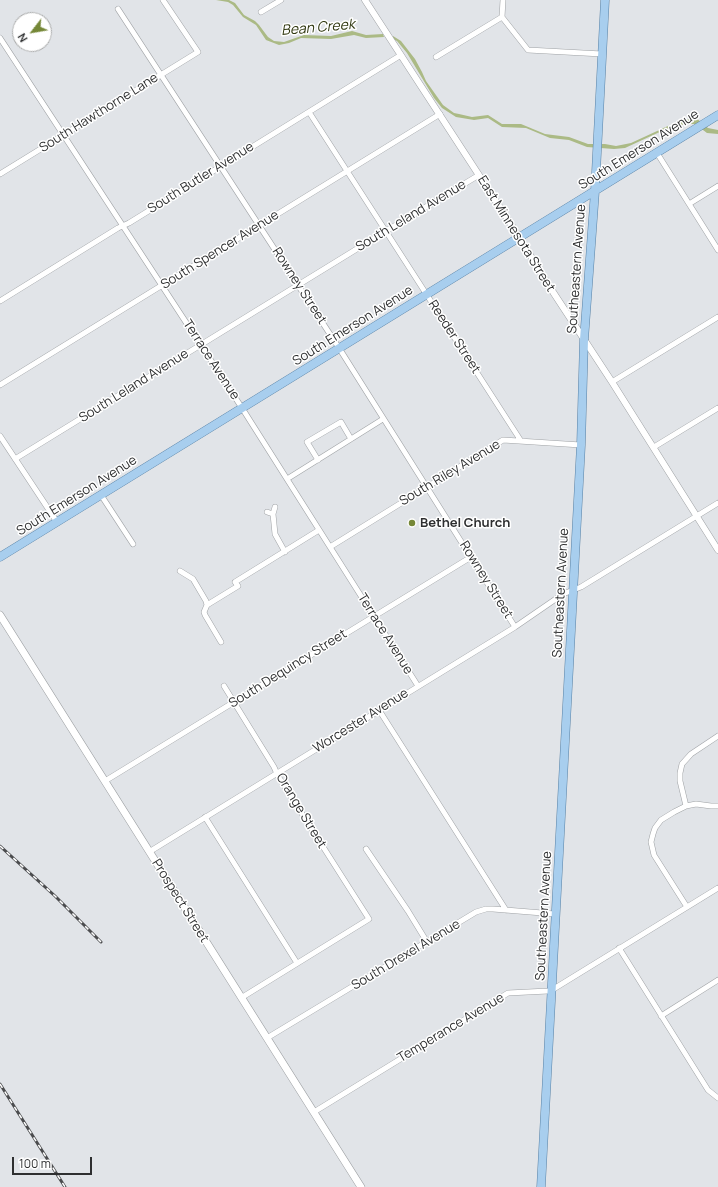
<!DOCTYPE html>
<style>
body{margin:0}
#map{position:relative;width:718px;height:1187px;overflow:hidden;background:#e1e4e8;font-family:Manrope,sans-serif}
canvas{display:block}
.north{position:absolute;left:12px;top:12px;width:40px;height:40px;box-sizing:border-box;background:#fff;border:1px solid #abacac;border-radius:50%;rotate:239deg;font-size:11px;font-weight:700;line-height:16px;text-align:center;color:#2e2f30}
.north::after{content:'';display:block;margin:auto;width:14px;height:18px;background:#758737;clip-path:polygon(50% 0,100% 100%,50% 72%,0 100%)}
.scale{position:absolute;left:12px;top:1157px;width:80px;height:18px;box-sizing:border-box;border:2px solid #2e2f30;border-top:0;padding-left:5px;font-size:12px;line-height:14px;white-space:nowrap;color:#2e2f30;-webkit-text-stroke:3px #fff;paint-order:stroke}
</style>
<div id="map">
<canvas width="718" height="1187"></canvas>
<div class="north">N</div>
<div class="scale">100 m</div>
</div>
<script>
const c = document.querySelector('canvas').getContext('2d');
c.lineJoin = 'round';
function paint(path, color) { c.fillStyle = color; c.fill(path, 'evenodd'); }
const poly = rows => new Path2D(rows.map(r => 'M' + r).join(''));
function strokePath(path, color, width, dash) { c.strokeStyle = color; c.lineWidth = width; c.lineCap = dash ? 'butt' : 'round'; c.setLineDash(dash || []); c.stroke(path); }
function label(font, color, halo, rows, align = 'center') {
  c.font = font + ' Manrope,sans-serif'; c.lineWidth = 3; c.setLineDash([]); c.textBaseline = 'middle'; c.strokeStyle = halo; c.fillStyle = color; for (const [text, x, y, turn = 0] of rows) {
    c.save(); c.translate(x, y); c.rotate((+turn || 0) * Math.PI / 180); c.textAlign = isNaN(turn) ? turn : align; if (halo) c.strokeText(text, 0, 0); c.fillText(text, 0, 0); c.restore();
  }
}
paint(poly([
 [216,0,229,0,235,3,244,15,255,21,259,25,268,37,274,41,284,42,304,35,331,36,352,31,366,35,383,34,384,37,366,38,354,35,331,39,301,38,289,43,279,45,266,40,256,25,243,17,233,5,228,2],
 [393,36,401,41,415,59,422,72,426,81,443,105,454,113,459,114,472,117,488,115,502,124,521,124,545,134,569,137,588,144,605,144,616,146,631,143,668,126,695,117,708,128,718,130,718,134,707,133,695,124,685,124,664,130,625,148,614,149,587,147,569,140,550,138,526,128,502,127,488,118,474,120,456,117,442,108,434,98,407,53,397,41,393,39]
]), '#abba85');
const minor = poly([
 [503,0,502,17,528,50,602,54],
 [118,9,339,348,515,627],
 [261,12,281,0],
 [0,38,242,408,418,686],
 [436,57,502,17],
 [309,112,521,441],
 [657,153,718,250],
 [0,174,198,52,163,0],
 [689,204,718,186],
 [0,301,118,228,129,223,401,55],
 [612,382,718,317],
 [0,385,440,114],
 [0,436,57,522],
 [654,447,718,408],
 [15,459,386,231,479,175],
 [318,460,307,442,341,422,351,439],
 [287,479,383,419],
 [101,495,133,544],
 [275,507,273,514,275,534,285,552],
 [267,512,273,514],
 [330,547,503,440,581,445],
 [180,571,193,579,206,601,207,605,204,612,205,615,221,642],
 [207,605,238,586,235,582,319,530],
 [224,686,274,767,278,776,369,919,241,998],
 [379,710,506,910],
 [105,781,471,557],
 [686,806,680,781,680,773,682,764,691,754,718,736],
 [205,817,297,963],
 [366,849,408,911,427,942],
 [149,852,515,627,563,594,581,587,718,503],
 [687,907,654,855,651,842,653,834,655,828,661,820,674,812,686,806,696,804,711,806,718,806],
 [619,948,708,1090,718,1098],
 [661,1016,718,980],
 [267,1038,476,912,486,909,493,909,555,914],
 [314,1112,508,993,548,991,552,990,718,888]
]);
const tertiary = poly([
 [365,0,514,229,553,292,612,382,718,550]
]);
const secondary = poly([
 [0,615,361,1187]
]);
const primary = poly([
 [0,557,718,115],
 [541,1187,581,445,584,340,595,191,605,0]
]);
strokePath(minor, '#9fa2a5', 6);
strokePath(tertiary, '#9fa2a5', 7);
strokePath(secondary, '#9fa2a5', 8);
strokePath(primary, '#5881a4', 9);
strokePath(minor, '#fff', 5);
strokePath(tertiary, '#fff', 6);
strokePath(secondary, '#fff', 7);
strokePath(primary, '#a8ceee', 8);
const rail = poly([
 [0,846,55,896,101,942],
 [0,1084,65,1187]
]);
strokePath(rail, '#4b4c4e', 3);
strokePath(rail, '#fff', 1.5, [4.5]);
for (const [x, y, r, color] of [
 [412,523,4,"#758737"]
]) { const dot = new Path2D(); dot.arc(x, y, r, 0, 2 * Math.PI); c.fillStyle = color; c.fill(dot); strokePath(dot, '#fff', 1.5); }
label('13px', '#2e2f30', '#fff', [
 ["South Hawthorne Lane",99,113,-32],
 ["South Emerson Avenue",639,150,-32],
 ["South Butler Avenue",201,178,-32],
 ["South Leland Avenue",411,216,-31],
 ["East Minnesota Street",516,234,58],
 ["South Spencer Avenue",220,250,-32],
 ["Southeastern Avenue",577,269,-86],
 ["Rowney Street",299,286,57],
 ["South Emerson Avenue",353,326,-32],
 ["Reeder Street",454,337,57],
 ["Terrace Avenue",211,360,57],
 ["South Leland Avenue",134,386,-32],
 ["South Riley Avenue",450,473,-31],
 ["South Emerson Avenue",77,496,-32],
 ["Rowney Street",486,580,58],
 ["Southeastern Avenue",561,593,-87],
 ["Terrace Avenue",385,634,58],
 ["South Dequincy Street",288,669,-32],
 ["Worcester Avenue",361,721,-32],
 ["Orange Street",301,811,59],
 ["Prospect Street",180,901,58],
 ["Southeastern Avenue",544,916,-87],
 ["South Drexel Avenue",406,955,-31],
 ["Temperance Avenue",451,1028,-31]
]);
label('bold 13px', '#2e2f30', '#fff', [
 ["Bethel Church",420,523]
], 'left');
label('italic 14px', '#2f370f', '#fff', [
 ["Bean Creek",318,28,-5]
]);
</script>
